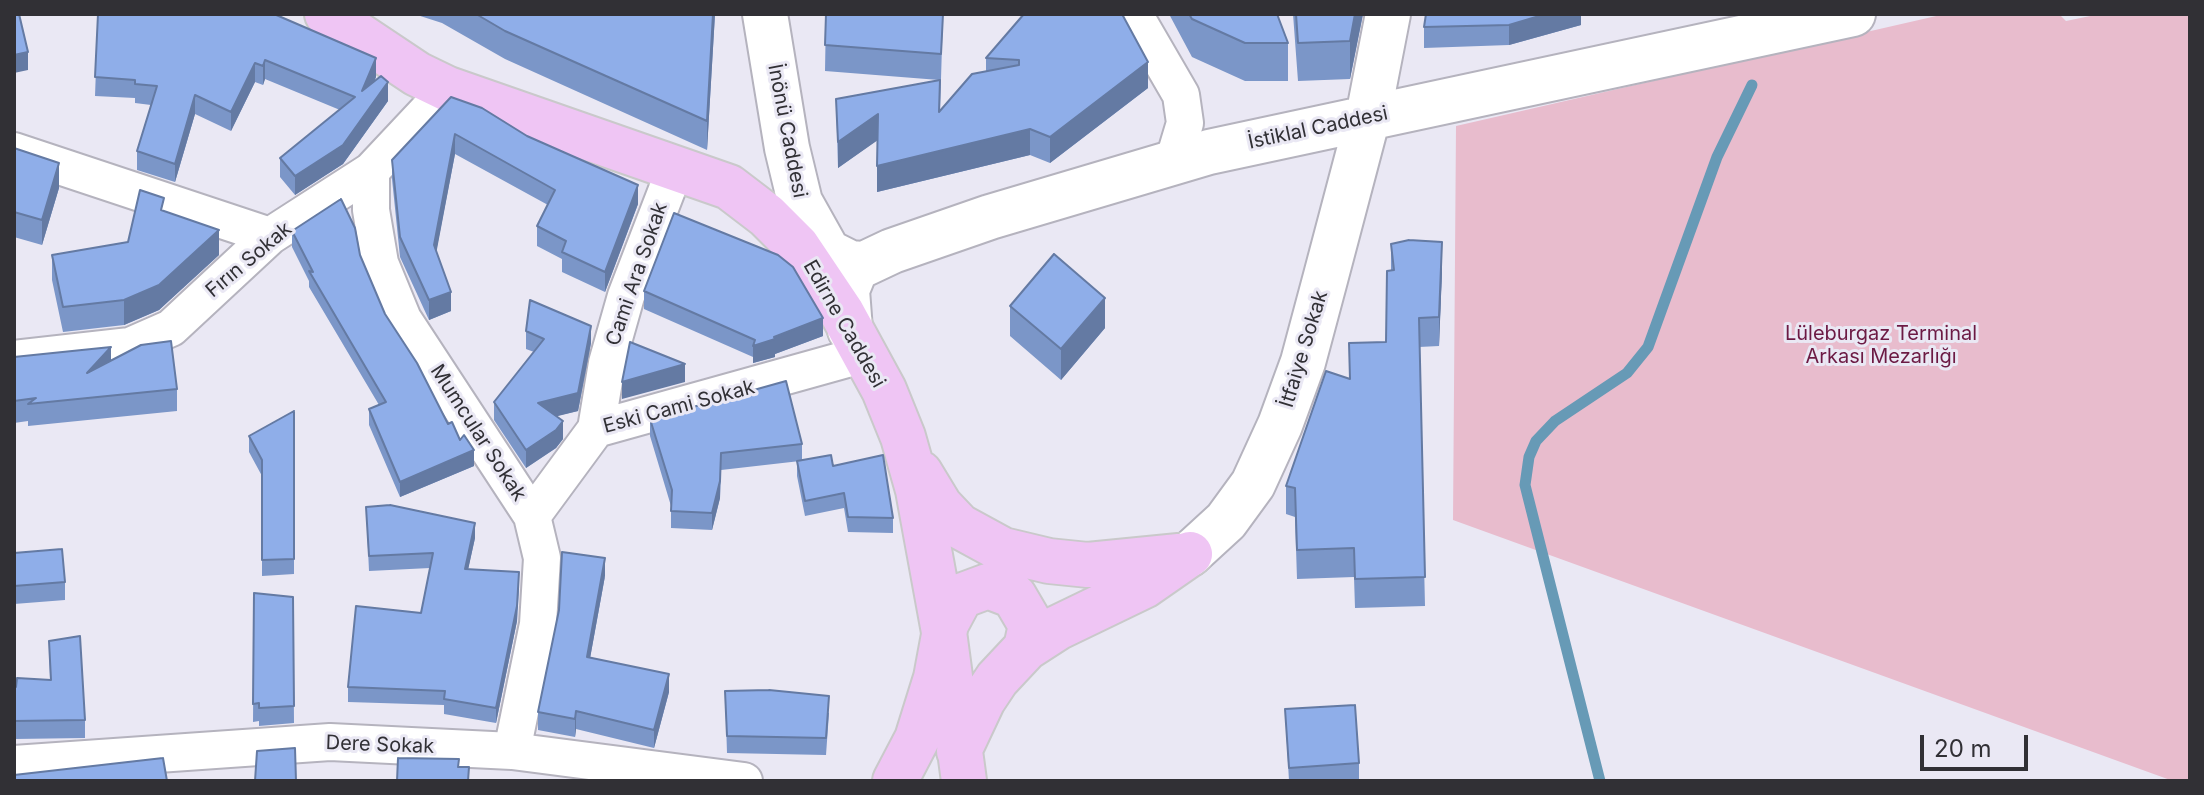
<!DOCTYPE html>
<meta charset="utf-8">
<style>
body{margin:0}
#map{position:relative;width:2204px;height:795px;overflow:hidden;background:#eae8f4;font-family:Inter,sans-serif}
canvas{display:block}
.frame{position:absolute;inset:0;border:16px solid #313035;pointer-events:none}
.scale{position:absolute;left:1920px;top:735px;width:108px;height:36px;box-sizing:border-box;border:4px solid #313035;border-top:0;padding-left:10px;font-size:24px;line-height:28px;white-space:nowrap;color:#313035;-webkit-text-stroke:6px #eae8f4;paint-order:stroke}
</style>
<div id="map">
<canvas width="2204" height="795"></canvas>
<div class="frame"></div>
<div class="scale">20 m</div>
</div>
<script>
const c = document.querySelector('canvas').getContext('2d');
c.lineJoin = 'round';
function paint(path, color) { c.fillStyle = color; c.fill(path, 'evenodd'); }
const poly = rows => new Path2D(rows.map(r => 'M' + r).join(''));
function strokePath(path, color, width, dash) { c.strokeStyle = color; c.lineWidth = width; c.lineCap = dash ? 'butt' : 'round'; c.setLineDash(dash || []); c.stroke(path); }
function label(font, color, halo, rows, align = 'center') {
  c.font = font + ' Inter,sans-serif'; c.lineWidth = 6; c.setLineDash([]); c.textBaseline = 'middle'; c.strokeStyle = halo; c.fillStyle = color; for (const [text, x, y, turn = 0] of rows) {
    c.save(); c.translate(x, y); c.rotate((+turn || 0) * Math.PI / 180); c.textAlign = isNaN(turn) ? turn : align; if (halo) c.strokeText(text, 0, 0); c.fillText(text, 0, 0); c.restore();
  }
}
paint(poly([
 [1945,14,2059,14,2066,21,2100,14,2190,14,2190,781,2173,781,1453,520,1456,126]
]), '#e8bccd');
strokePath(poly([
 [1600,781,1528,497,1525,485,1529,457,1536,441,1555,421,1627,373,1648,347,1717,157,1752,85]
]), '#679ab6', 11);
const minor = poly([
 [1134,14,1181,95,1185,123,1173,163],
 [14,151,270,236],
 [371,171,371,210,380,263,403,319,532,516,542,558,538,624,512,751],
 [14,359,130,346,171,328,270,236,371,171,448,89],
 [596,429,607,363,626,296,675,169],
 [532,516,596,429,865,354],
 [14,764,330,742,512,751,744,781]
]);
const secondary = poly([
 [765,14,787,148,800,202,828,252,850,263,862,264],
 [850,330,847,290,856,268,892,251,990,217,1209,152,1853,14],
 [1190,554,1226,521,1253,484,1280,425,1303,362,1326,276,1368,117,1388,14]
]);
const primary = poly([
 [327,14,417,74,448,89,729,187,767,216,797,246,842,313,884,390,903,437,918,490,944,632,964,781],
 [920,473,940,506,959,526,1003,550,1049,561,1088,565,1179,556],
 [959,751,983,700,997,679,1026,648,1057,628,1144,586,1190,554],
 [895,781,917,739,936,678,946,624,961,596,988,586,1014,596,1031,625,1026,648]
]);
strokePath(minor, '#b5b3be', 40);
strokePath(secondary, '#b5b3be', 48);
strokePath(primary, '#c9c9ca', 48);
strokePath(minor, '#fff', 36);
strokePath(secondary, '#fff', 44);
strokePath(primary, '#efc5f4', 44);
paint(poly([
 [98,14,376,77,374,82,388,101,343,164,295,195,280,177,280,158,340,110,265,79,263,85,255,82,231,131,195,114,175,182,137,170,137,151,151,105,135,103,135,98,95,96],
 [414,14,715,14,707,150,505,59,442,23],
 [826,14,943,14,940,111,986,71,986,58,1024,14,1148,88,1050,163,1030,155,877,192,877,140,838,168,836,99,939,80,825,71],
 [1169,14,1277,14,1288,43,1288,81,1245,81,1192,57],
 [1293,14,1363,14,1350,79,1298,81],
 [1581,14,1581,25,1509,45,1424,48,1424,27],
 [451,97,638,204,605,292,562,272,562,259,537,246,537,226,548,205,455,154,436,252,451,311,429,320,400,257,392,179,392,160],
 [14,148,59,188,42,245,14,237],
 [164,211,219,255,159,310,124,325,63,332,52,280,52,255,128,242],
 [292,231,360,255,385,314,448,424,460,440,474,466,400,497,369,425,369,409,379,405,309,287,309,281,292,247],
 [1391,244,1442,271,1439,346,1419,347,1425,606,1355,608,1354,577,1297,579,1295,517,1286,514,1286,486,1349,379,1349,343,1386,342,1391,270],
 [644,291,823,336,775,354,775,357,753,363,753,357,644,309],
 [1010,306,1105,328,1061,380,1010,336],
 [526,331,591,343,578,411,556,416,563,439,556,448,526,468,494,420,494,402,534,352,526,349],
 [14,357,111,360,177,389,177,411,28,426,28,421,14,423],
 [294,411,294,574,262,576,262,476,249,452,249,436],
 [650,419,802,444,802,460,833,466,893,518,893,533,848,532,844,508,805,516,797,476,797,461,800,461,721,470,720,498,712,530,671,528,671,506,650,436],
 [366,507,475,538,468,569,519,587,517,621,496,723,444,714,444,705,348,702,348,687,421,613,430,568,369,571],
 [14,553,65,582,65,600,14,604],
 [605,576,590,658,669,692,654,748,576,729,575,737,538,730,538,712],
 [254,593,293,597,294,723,259,726,259,721,253,722],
 [49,641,85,720,85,738,14,739,14,687,50,679],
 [725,691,829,713,826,755,727,753],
 [1285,709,1359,763,1359,781,1289,781]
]), '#7b96c8');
paint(poly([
 [713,14,715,14,707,150,707,121],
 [1355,14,1363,14,1350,79,1350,41],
 [1546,14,1581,14,1581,25,1509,45,1509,25],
 [28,52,28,70,14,73,14,55],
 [376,58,376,77,362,110,362,91],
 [265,60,265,79,263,85,263,66],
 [1148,62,1148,88,1050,163,1050,137],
 [255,63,255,82,231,131,231,112],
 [388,82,388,101,343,164,295,195,295,176],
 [195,95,195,114,175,182,175,164],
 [878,114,878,140,838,168,838,142],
 [1030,129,1030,155,877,192,877,166],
 [455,134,455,154,434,265,434,245],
 [59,163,59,188,42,245,42,220],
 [638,185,638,204,605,292,605,272],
 [219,230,219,255,159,310,124,325,124,300],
 [1442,242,1442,271,1439,346,1439,317],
 [451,292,451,311,429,320,429,300],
 [1105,298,1105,328,1061,380,1061,349],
 [823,318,823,336,775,354,775,357,753,363,753,346],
 [591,326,591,343,578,411,538,421,538,403],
 [111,347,111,369,87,373],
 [685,364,685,382,622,399,622,382],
 [563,421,563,439,556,448,526,468,526,450],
 [474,450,474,466,400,497,400,482],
 [721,453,720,498,712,530,712,513],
 [475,523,475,538,465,584,465,569],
 [605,558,605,576,587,675,587,657],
 [519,572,517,621,496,723,496,708],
 [669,674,669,692,654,748,654,730],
 [576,711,576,729,575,737,575,719]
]), '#647aa3');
const building = poly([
 [14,14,19,14,28,52,14,55,14,14],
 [98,14,274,14,376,58,362,91,381,76,388,82,343,145,295,176,280,158,355,97,265,60,263,66,255,63,231,112,195,95,175,164,137,151,157,86,135,84,135,80,95,77,98,14],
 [476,14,713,14,707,121,505,31,476,14],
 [826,14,943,14,941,54,825,45,826,14],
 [1024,14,1122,14,1148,62,1050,137,1030,129,877,166,878,114,838,142,836,99,940,80,939,112,972,74,1019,65,1019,60,986,58,1024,14],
 [1189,14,1277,14,1288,43,1245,43,1192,19,1189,14],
 [1296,14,1355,14,1350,41,1298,43,1296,14],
 [1426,14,1546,14,1509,25,1424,27,1426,14],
 [451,97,482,108,527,136,638,185,605,272,562,252,566,241,537,226,555,190,455,134,434,245,451,292,429,300,400,237,392,160,451,97],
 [14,148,59,163,42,220,14,212,14,148],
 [140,190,164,198,161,210,219,230,159,285,124,300,63,307,52,255,128,242,140,190],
 [341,199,355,228,360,255,385,314,417,363,448,424,452,422,460,440,464,435,474,450,400,482,369,409,386,402,309,271,313,272,292,231,341,199],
 [674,213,778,255,793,267,823,318,774,337,775,339,753,346,755,340,644,291,674,213],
 [1409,240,1442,242,1439,317,1419,318,1425,577,1355,579,1354,548,1297,550,1295,488,1286,486,1326,371,1350,379,1349,343,1386,342,1387,271,1394,270,1391,244,1409,240],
 [1054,254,1105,298,1061,349,1010,306,1054,254],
 [530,300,591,326,578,393,538,403,563,421,556,430,526,450,494,402,544,339,526,331,530,300],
 [171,341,177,389,28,404,36,398,14,401,14,357,111,347,87,373,141,345,171,341],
 [630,342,685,364,622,382,630,342],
 [786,381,802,444,721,453,720,481,712,513,671,511,672,490,650,419,786,381],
 [294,411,294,559,262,560,262,460,249,436,294,411],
 [831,455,833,466,883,455,893,518,848,517,844,493,805,501,797,461,831,455],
 [390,505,475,523,465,569,519,572,517,606,496,708,444,699,445,691,348,687,356,606,421,613,433,553,369,556,366,507,390,505],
 [62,549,65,582,14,586,14,553,62,549],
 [562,552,605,558,587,657,669,674,654,730,576,711,575,719,538,712,559,610,562,552],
 [254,593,293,597,294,706,259,708,259,703,253,704,254,593],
 [80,636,85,720,14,721,14,687,16,687,17,678,51,680,49,641,80,636],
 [769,690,829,696,826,738,727,736,725,691,769,690],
 [1355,705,1359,763,1289,768,1285,709,1355,705],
 [295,748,296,781,255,781,257,751,295,748],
 [163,758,167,781,14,781,14,775,163,758],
 [398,758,459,759,458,767,469,767,468,781,397,781,398,758]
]);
paint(building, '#8faee9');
strokePath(building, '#647aa3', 2);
label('20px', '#313035', '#eae8f4', [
 ["İstiklal Caddesi",1318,128,-12],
 ["İnönü Caddesi",787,131,79],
 ["Fırın Sokak",249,260,-40],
 ["Cami Ara Sokak",637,274,-71],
 ["Edirne Caddesi",844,324,60],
 ["İtfaiye Sokak",1304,349,-73],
 ["Eski Cami Sokak",679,407,-15],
 ["Mumcular Sokak",478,433,57],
 ["Dere Sokak",380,745,2]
]);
label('20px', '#6c1a44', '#eae8f4', [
 ["Lüleburgaz Terminal",1881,334],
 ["Arkası Mezarlığı",1881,357]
]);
</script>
